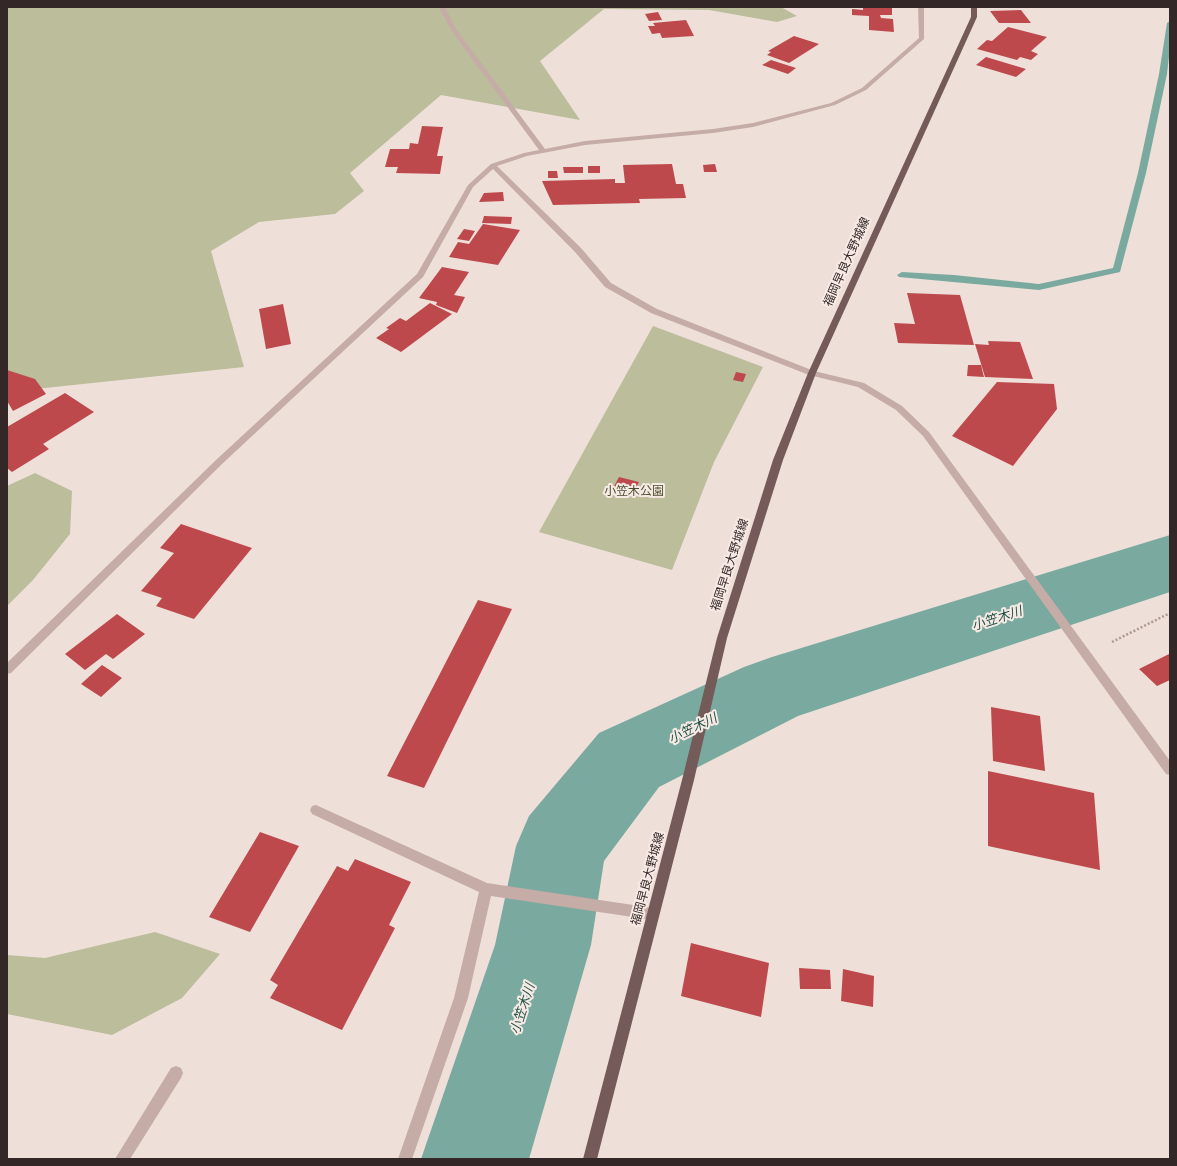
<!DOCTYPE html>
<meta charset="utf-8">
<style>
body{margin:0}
#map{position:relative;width:1177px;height:1166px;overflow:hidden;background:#efdfd9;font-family:"IBM Plex Sans",sans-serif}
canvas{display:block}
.frame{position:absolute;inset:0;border:8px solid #332727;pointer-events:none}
</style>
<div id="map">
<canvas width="1177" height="1166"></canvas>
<div class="frame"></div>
</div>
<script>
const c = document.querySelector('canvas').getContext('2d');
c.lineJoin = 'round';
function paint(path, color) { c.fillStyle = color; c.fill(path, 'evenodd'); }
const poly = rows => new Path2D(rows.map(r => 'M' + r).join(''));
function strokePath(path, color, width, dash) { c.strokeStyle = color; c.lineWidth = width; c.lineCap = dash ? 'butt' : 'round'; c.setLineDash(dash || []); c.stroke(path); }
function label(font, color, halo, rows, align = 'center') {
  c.font = font + ' "IBM Plex Sans","Noto Sans JP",sans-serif'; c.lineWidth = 4; c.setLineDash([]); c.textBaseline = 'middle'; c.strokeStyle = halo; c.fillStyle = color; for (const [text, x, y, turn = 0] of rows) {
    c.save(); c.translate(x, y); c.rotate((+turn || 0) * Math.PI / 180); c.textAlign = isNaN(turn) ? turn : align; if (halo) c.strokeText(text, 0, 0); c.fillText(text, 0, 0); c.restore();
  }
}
paint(poly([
 [7,7,781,7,797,16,777,22,709,10,604,9,540,61,580,120,441,95,350,173,364,191,335,214,259,222,211,251,244,367,7,392],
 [653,326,763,367,714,462,672,570,539,532],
 [35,473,72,491,70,534,33,580,7,606,7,486],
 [155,932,220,954,182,998,112,1035,7,1014,7,955,45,958]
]), '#bbbd9b');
paint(poly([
 [1170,21,1170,48,1167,74,1146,173,1120,272,1039,290,899,277,897,275,902,272,954,275,1039,284,1113,268,1138,173,1159,74,1167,23,1170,21]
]), '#7aaa9f');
paint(poly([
 [1170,535,1170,592,798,716,659,787,604,861,591,945,529,1159,421,1159,495,945,516,846,529,816,599,733,744,667,772,657,1170,535]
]), '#7aaa9f');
paint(poly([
 [863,7,892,7,892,15,880,15,881,18,893,19,894,32,869,30,869,16,852,15,852,9,863,10],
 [1021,10,1031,23,999,23,990,11],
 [658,12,662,20,649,21,645,14],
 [686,20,694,36,662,38,660,33,652,34,648,26,655,26,653,23],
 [1008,27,1047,37,1031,51,1038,54,1031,60,1020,57,1017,60,977,49,987,40,992,41],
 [794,36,819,44,789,63,767,55,771,52,768,51],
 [986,57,1026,69,1016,77,976,65],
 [771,60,796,68,788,74,762,65],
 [422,126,443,127,437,156,443,156,440,174,396,173,398,167,385,167,390,149,409,149,410,143,418,144],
 [672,164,676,184,683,184,686,198,639,199,640,203,553,205,542,181,615,179,615,183,625,183,623,165],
 [715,164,717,172,704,172,703,165],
 [588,166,600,166,600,173,588,173],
 [563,167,583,167,583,173,564,173],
 [548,171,557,171,558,178,548,178],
 [503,192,504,201,479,202,484,193],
 [484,216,512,217,511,224,482,223],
 [483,224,520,230,498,265,449,257,458,242,469,244],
 [464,229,475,231,469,241,457,239],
 [442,267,469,272,454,295,465,297,457,313,436,305,437,302,419,298],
 [907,293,960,295,974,345,898,343,894,323,915,324],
 [430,303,452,314,401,352,376,338,389,329,386,328,400,318,406,321],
 [283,304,291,344,266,349,259,309],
 [988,341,1020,342,1033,379,985,377,975,344,989,345],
 [968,365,981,365,984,377,967,376],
 [7,370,35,379,46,394,13,411,7,401],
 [736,372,746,374,743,382,733,380],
 [997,382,1054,384,1057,409,1013,466,952,436],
 [65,393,94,412,43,444,49,449,12,472,7,468,7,427],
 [619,477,639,482,632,495,612,490],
 [181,524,252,548,194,619,156,606,162,598,141,591,174,553,160,548],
 [478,600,512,609,424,788,387,776],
 [117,614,145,634,113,659,106,654,85,670,65,654],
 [1169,654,1170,680,1157,686,1139,669],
 [102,665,122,678,101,697,81,684],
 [991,707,1040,716,1045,771,993,761],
 [988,771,1094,793,1100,870,988,846],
 [260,832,299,846,250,932,209,917],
 [355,859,411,882,389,925,395,928,342,1030,270,998,278,985,270,980,337,866,348,871],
 [691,943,769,963,761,1017,681,996],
 [799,968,830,970,831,989,800,989],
 [843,969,874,976,873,1007,841,1001]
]), '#bd494c');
strokePath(poly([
 [1112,642,1170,613]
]), '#b29691', 2.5, [2, 2]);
paint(poly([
 [439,7,445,7,456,29,545,149,585,141,713,129,753,123,831,103,862,88,919,38,918,7,924,7,924,39,866,90,835,105,753,127,713,133,585,145,527,156,497,166,581,248,611,283,657,309,814,371,864,383,902,406,929,432,1170,761,1170,775,1166,774,923,436,896,410,858,387,809,375,651,313,605,287,575,252,493,169,473,187,423,277,222,464,11,673,7,674,7,663,216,460,417,274,468,185,491,164,524,153,539,150,451,30,439,7],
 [316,805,487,883,653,908,657,910,659,914,657,918,653,920,491,896,468,998,412,1159,398,1159,454,998,479,892,312,814,310,810,312,806,316,805],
 [176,1066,181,1068,183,1073,181,1078,130,1159,115,1159,171,1068,176,1066]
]), '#c6aca6');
paint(poly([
 [971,7,977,7,977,17,816,373,783,460,727,638,694,780,597,1159,583,1159,682,780,717,638,773,460,808,373,971,17,971,7]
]), '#745a58');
label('12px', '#332727', '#f7eae5', [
 ["福岡早良大野城線",847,262,-66],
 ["福岡早良大野城線",730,565,-72],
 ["福岡早良大野城線",648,879,-75]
]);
label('12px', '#4c4f2c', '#f7eae5', [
 ["小笠木公園",634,492]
]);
label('italic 13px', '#1f5147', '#f7eae5', [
 ["小笠木川",997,619,-18],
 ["小笠木川",693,729,-26],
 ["小笠木川",523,1009,-72]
]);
</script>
